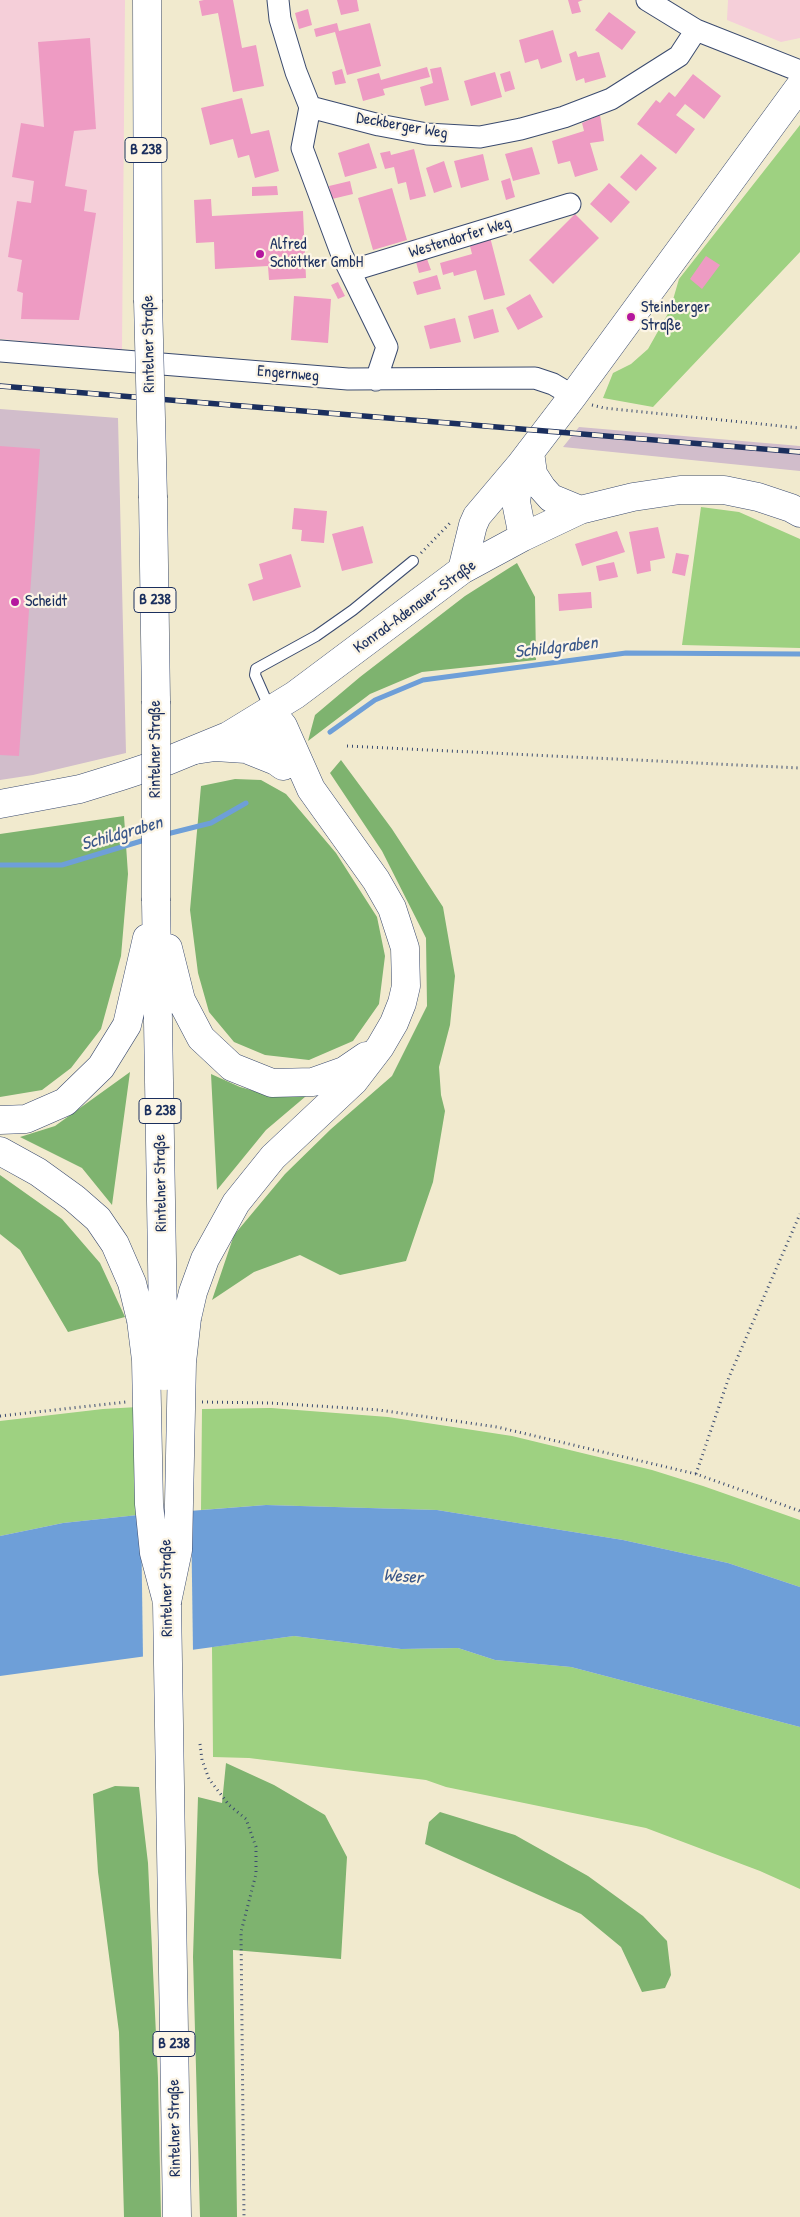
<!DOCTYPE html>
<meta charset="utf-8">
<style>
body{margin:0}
canvas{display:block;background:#f1eace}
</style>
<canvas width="800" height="2217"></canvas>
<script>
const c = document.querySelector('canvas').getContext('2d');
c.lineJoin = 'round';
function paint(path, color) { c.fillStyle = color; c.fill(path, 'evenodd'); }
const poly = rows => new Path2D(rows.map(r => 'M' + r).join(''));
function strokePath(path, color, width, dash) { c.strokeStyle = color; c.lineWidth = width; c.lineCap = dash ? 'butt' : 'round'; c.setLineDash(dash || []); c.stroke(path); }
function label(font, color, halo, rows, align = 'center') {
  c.font = font + ' "Patrick Hand",sans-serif'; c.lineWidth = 4.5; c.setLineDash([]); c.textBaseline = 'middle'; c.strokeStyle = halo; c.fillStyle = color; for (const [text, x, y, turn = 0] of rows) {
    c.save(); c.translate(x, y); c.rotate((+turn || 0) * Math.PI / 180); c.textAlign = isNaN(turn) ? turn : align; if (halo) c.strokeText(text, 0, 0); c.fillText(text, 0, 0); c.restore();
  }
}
paint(poly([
 [0,0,125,0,122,350,0,339],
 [728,0,800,0,800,38,781,42,727,20]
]), '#f5cfd9');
paint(poly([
 [0,409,118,418,126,753,33,775,0,780],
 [579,427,800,446,800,471,563,447]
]), '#d1bdcb');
paint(poly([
 [800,125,800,252,653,407,603,398,613,373,631,364,648,349,670,310,679,279],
 [701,507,739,512,800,539,800,648,682,645],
 [138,1407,138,1515,63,1523,0,1536,0,1421,103,1409],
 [271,1408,388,1417,512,1436,652,1470,703,1486,800,1520,800,1587,728,1563,623,1540,437,1510,266,1505,201,1510,202,1409],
 [294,1636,401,1649,458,1648,495,1660,571,1667,800,1727,800,1889,760,1871,646,1828,446,1787,426,1780,249,1758,213,1757,212,1647]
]), '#9ed181');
paint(poly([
 [517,563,535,597,536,660,422,672,370,694,308,741,315,715,360,677,465,596],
 [341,760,392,829,443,907,455,976,450,1025,439,1067,441,1095,445,1111,433,1182,406,1261,340,1275,300,1255,254,1272,212,1300,234,1235,285,1174,331,1129,392,1076,427,1006,426,938,382,851,330,773],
 [235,779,261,780,286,794,336,853,377,917,385,956,379,1004,353,1041,309,1060,265,1055,234,1042,209,1012,198,973,190,910,201,786],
 [124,816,128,874,121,956,101,1029,71,1068,42,1090,0,1097,0,834],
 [130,1072,112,1205,82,1168,20,1137,55,1126],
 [211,1074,240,1087,276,1097,312,1091,266,1130,217,1190],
 [0,1175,62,1219,100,1263,125,1317,68,1332,20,1250,0,1234],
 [226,1763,274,1785,325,1815,347,1857,341,1959,233,1950,237,2217,200,2217,193,1957,198,1797,222,1803],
 [115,1786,139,1787,148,1863,158,2078,161,2217,124,2217,119,2032,98,1872,93,1794],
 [440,1812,515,1835,588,1876,643,1916,667,1941,671,1975,665,1988,642,1992,621,1947,581,1914,425,1844,429,1822]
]), '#7eb36f');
paint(poly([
 [266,1505,437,1510,623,1540,728,1563,800,1587,800,1727,571,1667,495,1660,458,1648,401,1649,294,1636,0,1676,0,1536,63,1523,138,1515]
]), '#6e9fd8');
paint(poly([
 [191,1508,193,1652,143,1659,141,1512]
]), '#f1eace');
strokePath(poly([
 [330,732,375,700,423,680,626,653,800,654],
 [163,835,211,823,246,803],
 [0,865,62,865,148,839]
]), '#6e9fd8', 5);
paint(poly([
 [204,0,233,0,242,48,256,45,264,86,233,92,218,13,202,16,199,1],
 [337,0,357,0,359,11,341,15],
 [568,0,583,0,578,2,581,12,572,14],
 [308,9,312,25,299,29,295,13],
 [609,12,636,32,622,50,595,30],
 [337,23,339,31,370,23,381,66,347,75,335,32,316,37,314,29],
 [553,30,562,62,541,69,538,59,525,63,519,40],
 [90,38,96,129,74,131,65,186,87,190,84,211,96,213,79,320,21,319,23,293,17,291,22,260,8,257,17,201,31,203,34,181,12,177,21,123,44,127,38,42],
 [576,51,578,57,599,52,606,77,585,83,584,78,576,81,569,54],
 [427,67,430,77,383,89,385,95,363,101,357,79,379,73,381,80],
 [441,67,449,100,425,106,420,87,433,83,430,69],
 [342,69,346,83,335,85,332,72],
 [510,71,515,89,505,92,500,74],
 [495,72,502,97,471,106,464,81],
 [693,74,721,96,704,119,685,104,676,115,695,129,676,154,637,124,656,100,660,103,669,92,675,97],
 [242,98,251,134,269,130,279,171,255,178,249,155,238,158,233,139,210,145,201,108],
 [600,115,604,141,590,143,598,170,575,177,570,161,558,164,552,141,584,131,582,123],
 [369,143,377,168,345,177,338,153],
 [532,147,540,174,513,181,505,154],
 [414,149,426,196,410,200,406,182,398,184,394,167,385,169,380,153,390,151,391,155],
 [483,154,489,180,461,188,454,161],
 [641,154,657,168,636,191,620,177],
 [444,161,452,187,434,193,426,168],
 [510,178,515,197,506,200,501,181],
 [350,181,353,194,332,199,329,186],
 [609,183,630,202,611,223,590,204],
 [277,186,278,195,252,196,252,187],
 [392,188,407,240,373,250,358,198],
 [211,199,212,216,303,211,306,278,269,280,268,266,215,269,214,242,196,243,194,200],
 [575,214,599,238,553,284,529,260],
 [490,237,505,295,484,300,476,270,454,276,453,272,443,275,440,263,472,254,469,242],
 [706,256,720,265,702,289,690,279],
 [427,259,431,270,419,273,416,262],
 [437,275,441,289,417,295,413,282],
 [338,282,345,296,338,299,331,285],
 [530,294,543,317,518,330,506,308],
 [294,296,331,299,328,343,291,340],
 [493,309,499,332,474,339,468,316],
 [455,318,461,342,430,349,424,326],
 [0,446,40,449,19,756,0,755],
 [294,508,327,511,324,543,301,541,302,530,292,529],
 [363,526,373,563,342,571,332,534],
 [658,527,665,558,650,561,651,571,637,574,629,532],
 [617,531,625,552,582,566,575,544],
 [676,553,689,555,685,576,672,573],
 [291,554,301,587,253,601,248,584,263,579,259,564],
 [614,562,618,577,599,581,596,566],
 [591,592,592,608,559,611,558,594]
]), '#ee9bc3');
const lane = poly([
 [270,709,255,675,256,669,316,636,353,610,413,561]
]);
const street = poly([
 [278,0,280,19,296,72,310,107,379,125,427,134,480,137,521,129,564,117,611,99,679,56,696,30],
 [647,0,696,30,800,71],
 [310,107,302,148,342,255,387,347,376,380],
 [350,271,570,204],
 [0,351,348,379,535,378,553,384,573,396]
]);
const secondary = poly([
 [530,452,533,474,542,488,551,498,580,510],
 [521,464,516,502,523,537],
 [462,570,473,525,477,516,521,464,573,396,800,86],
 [0,804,80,789,122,776,167,761,228,736,295,695,462,570,523,537,580,510,633,497,680,490,724,490,758,497,791,508,800,513]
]);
const primary = poly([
 [147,0,148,300],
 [153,498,156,701],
 [195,750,215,747,246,749,276,761,283,766],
 [156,901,163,1321],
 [168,948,181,1000,201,1038,232,1067,272,1083,313,1082,344,1071,366,1056],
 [0,1120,26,1119,65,1102,101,1067,127,1025,147,938],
 [0,1151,38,1172,74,1198,98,1219,115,1244,132,1283,141,1320],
 [187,1318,193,1292,205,1259,236,1203,273,1157,354,1081,380,1047,394,1023,402,1003,406,986,405,948,392,908,376,880,311,789,283,726,271,711,264,733,265,739,276,761],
 [167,1602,177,2217]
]);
strokePath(lane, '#3b4b6f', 12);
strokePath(street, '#3b4b6f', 23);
strokePath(secondary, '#3b4b6f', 29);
strokePath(primary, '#3b4b6f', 29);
strokePath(poly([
 [592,405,604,408,800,428],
 [421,553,450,523],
 [347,746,800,768],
 [202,1402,271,1403,379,1410,497,1427,696,1474,800,1511],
 [0,1416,126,1402],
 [696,1474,729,1377,800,1214],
 [200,1744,202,1760,209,1779,229,1805,246,1819,256,1847,256,1874,241,1932,244,2217]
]), '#3b4b6f', 3, [1, 4]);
strokePath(lane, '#fff', 10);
strokePath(street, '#fff', 21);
strokePath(secondary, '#fff', 28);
strokePath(primary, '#fff', 28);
const rail = poly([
 [0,386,800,452]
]);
strokePath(rail, '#1b2f5e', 5.5);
strokePath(rail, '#fcf5e5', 4, [11]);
const primaryBridge = poly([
 [148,300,153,498],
 [156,701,156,901],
 [141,1320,146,1360,149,1504,154,1553,166,1598],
 [163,1321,164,1376],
 [167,1602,178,1550,182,1362,187,1318]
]);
strokePath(primaryBridge, '#3b4b6f', 29, []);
strokePath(primaryBridge, '#fff', 28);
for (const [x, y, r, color] of [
 [260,254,5,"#b5179e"],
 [631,317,5,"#b5179e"],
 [15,602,5,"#b5179e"]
]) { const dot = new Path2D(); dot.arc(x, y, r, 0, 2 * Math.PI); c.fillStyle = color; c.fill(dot); strokePath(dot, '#fcf5e5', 2); }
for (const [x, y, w] of [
 [146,150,42],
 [155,600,42],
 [160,1111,42],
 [174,2044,42]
]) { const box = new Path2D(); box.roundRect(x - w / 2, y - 12.5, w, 25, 4); c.fillStyle = '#fcf5e5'; c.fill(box); strokePath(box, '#1b2f5e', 1); }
label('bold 15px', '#1b2f5e', null, [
 ["B 238",146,150],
 ["B 238",155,600],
 ["B 238",160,1111],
 ["B 238",174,2044]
]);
label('16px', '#1b2f5e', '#fcf5e5', [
 ["Deckberger Weg",402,126,10],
 ["Westendorfer Weg",460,238,-17],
 ["Rintelner Straße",149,344,-91],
 ["Engernweg",288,374,5],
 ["Konrad-Adenauer-Straße",415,607,-36],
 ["Rintelner Straße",156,749,-90],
 ["Rintelner Straße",161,1183,-91],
 ["Rintelner Straße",167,1588,-91],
 ["Rintelner Straße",175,2128,-91]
]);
label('16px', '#1b2f5e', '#fcf5e5', [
 ["Alfred",270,245],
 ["Schöttker GmbH",270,263],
 ["Steinberger",641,308],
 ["Straße",641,326],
 ["Scheidt",25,602]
], 'left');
label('italic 18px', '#385689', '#fcf5e5', [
 ["Schildgraben",556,648,-7],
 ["Schildgraben",122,834,-16],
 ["Weser",403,1577,4]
]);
</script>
